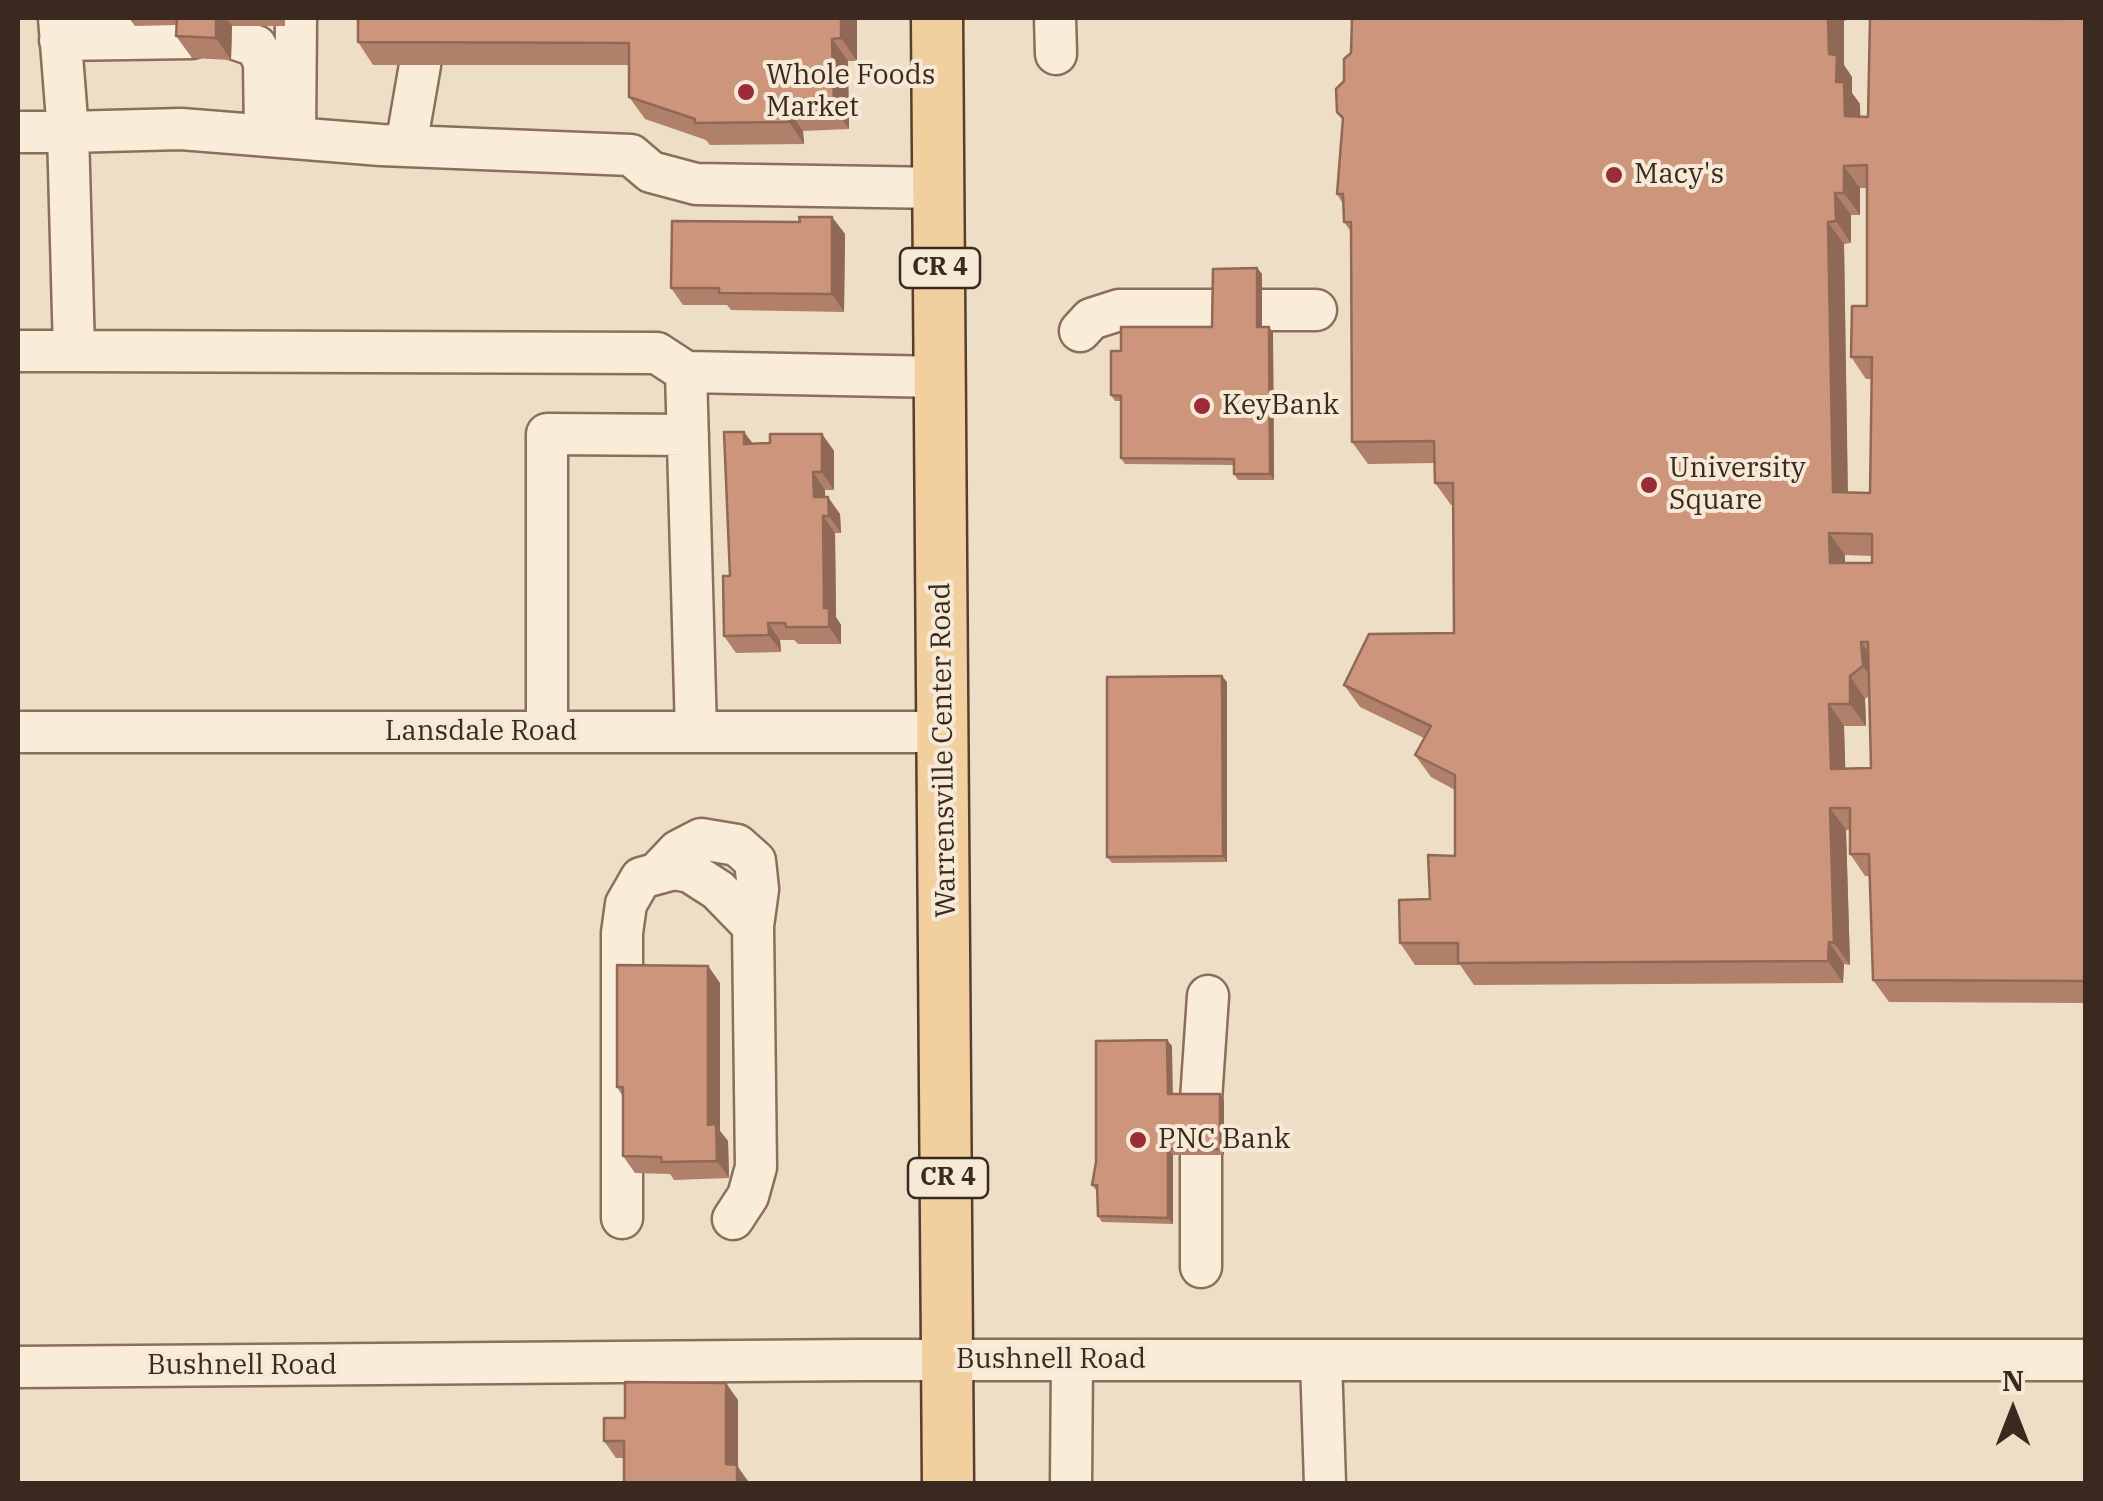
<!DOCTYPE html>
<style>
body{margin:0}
#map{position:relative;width:2103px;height:1501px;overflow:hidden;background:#efdec6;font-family:"IBM Plex Serif",serif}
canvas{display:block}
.frame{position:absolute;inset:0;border:20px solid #3a291f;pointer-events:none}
.north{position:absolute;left:1963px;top:1361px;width:100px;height:100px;-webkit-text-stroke:8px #f6e9d6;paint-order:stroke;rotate:0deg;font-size:28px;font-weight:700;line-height:40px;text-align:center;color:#3a291f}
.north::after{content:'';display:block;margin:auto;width:35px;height:45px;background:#3a291f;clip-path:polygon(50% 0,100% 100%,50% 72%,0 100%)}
</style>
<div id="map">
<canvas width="2103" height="1501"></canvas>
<div class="frame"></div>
<div class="north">N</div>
</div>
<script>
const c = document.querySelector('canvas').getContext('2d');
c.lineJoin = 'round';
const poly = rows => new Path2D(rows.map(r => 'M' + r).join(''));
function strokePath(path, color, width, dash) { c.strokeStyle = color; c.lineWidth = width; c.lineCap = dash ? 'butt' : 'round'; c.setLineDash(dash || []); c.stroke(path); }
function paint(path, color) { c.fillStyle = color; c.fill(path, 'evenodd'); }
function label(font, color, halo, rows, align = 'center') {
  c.font = font + ' "IBM Plex Serif",serif'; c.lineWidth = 8; c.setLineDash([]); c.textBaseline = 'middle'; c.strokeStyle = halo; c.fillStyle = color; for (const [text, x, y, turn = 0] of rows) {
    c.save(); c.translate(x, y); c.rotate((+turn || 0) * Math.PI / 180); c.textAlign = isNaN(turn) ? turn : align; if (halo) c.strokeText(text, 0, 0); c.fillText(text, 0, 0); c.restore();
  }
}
const minor = poly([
 [1055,18,1056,54],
 [232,38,256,46,264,62,265,135],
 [60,40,192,38],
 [18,132,68,132,59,18],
 [295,138,296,18],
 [406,146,420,65],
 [1262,310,1316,310],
 [1080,331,1091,319,1119,310,1217,310],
 [18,351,74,351,68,132,181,129,381,145,631,155,651,172,696,184,940,188],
 [74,351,657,353,686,372,941,377],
 [686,372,696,732],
 [18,732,944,732],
 [547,732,547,434,688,435],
 [661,869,678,851,701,839,737,845,755,861,758,889,753,926],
 [1201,1100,1208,996],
 [1201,1155,1201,1267],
 [622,1218,622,933,626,904,641,878,674,869,690,872,718,890,753,926,756,1167,748,1196,733,1219],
 [1321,1360,1325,1484],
 [18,1367,859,1360,2086,1360],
 [1071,1484,1072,1360]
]);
const major = poly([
 [937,18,948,1484]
]);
strokePath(minor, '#8a6f5b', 45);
strokePath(major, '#583e2f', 55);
strokePath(minor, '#f9ecd9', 40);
strokePath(major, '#f2cf9e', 50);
paint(poly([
 [129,18,285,18,285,26,232,26,231,60,192,58,176,36,177,25,135,26],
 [857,18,857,61,848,61,849,129,803,131,804,144,710,145,706,140,645,119,629,97,629,65,373,65,358,42],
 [1352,18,1854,18,1844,21,1844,65,1852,77,1852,93,1860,104,1860,117,1868,117,1886,19,2086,18,2086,1003,1889,1002,1873,980,1870,876,1865,876,1850,854,1850,830,1846,830,1850,965,1844,964,1843,983,1474,985,1460,965,1415,965,1400,943,1430,899,1455,856,1455,790,1431,777,1415,755,1424,738,1360,707,1344,685,1454,633,1453,505,1451,505,1435,483,1435,463,1368,464,1352,442,1352,233,1344,222,1343,204,1337,194,1343,120,1337,112,1351,53],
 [1860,188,1867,188,1867,306,1851,357,1866,379,1872,379,1870,493,1848,493,1844,244,1851,243,1851,215,1860,215],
 [1845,555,1872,556,1872,563,1845,563],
 [1870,695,1871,768,1845,769,1844,726,1866,726,1865,699],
 [832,217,845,234,844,312,731,310,727,305,683,305,671,288,800,222],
 [1257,268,1262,274,1262,327,1273,333,1274,480,1238,480,1234,474,1234,465,1125,464,1121,458,1121,401,1115,401,1111,395,1121,351,1212,327],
 [744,432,753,444,770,443,822,434,834,451,834,490,825,490,825,497,840,514,841,533,835,533,836,617,841,625,841,644,798,644,794,640,780,640,781,652,736,653,724,636],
 [1227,682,1227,862,1112,863,1107,857],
 [708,966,720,983,720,1131,728,1141,729,1178,674,1180,670,1174,635,1173,623,1156,623,1097,617,1087],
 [1172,1046,1172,1094,1220,1094,1224,1100,1224,1155,1173,1155,1173,1224,1102,1222,1098,1216,1097,1191,1092,1185],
 [738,1400,738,1467,749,1482,624,1458,616,1458,604,1441,625,1418]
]), '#b0806a');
paint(poly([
 [216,18,226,18,232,26,231,60,216,38],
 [841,18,857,18,857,61,841,38],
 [1828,18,1841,18,1844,21,1844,65,1852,77,1852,93,1860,104,1861,138,1845,116,1829,54],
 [832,39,848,61,849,129,834,107],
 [788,109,803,131,804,144,789,122],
 [1844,166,1860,188,1860,215,1844,193],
 [1835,193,1851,215,1851,243,1836,221],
 [832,217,845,234,844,312,832,294],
 [1828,222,1844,244,1848,515,1833,492],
 [1257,268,1262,274,1262,333,1257,327],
 [1269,327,1273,333,1274,480,1270,474],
 [744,432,757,449,744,444],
 [822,434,834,451,834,490,822,472],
 [813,472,825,490,826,515,814,497],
 [828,497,840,514,841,533,829,516],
 [823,516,835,533,836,617,841,625,841,644,829,627,824,608],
 [1829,533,1845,555,1845,586,1830,563],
 [768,623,780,640,781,652,769,635],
 [1861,642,1876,664,1879,688,1863,666],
 [1222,676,1227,682,1227,862,1223,856],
 [1850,676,1865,699,1866,726,1850,704],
 [1829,704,1844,726,1846,791,1831,769],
 [1830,808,1846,830,1850,965,1834,943],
 [1829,942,1844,964,1843,983,1828,961],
 [708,966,720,983,720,1131,728,1141,729,1178,717,1161,708,1125],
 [1167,1040,1172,1046,1173,1100,1168,1094],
 [1220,1094,1224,1100,1224,1155,1220,1149],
 [1168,1149,1173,1155,1173,1224,1168,1218],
 [726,1383,738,1400,738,1467,749,1484,737,1484,726,1464]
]), '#906856');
const building = poly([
 [177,18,216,18,216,38,176,36,177,18],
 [358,18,841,18,841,38,832,39,834,107,788,109,789,122,695,123,695,119,629,97,629,43,358,42,358,18],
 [1352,18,1828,18,1829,54,1837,55,1836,82,1844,82,1845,116,1868,117,1870,18,1886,19,1885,18,2061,19,2061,18,2086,18,2086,981,1873,980,1869,854,1850,854,1850,808,1830,808,1834,943,1829,942,1828,961,1458,963,1458,943,1400,943,1399,900,1430,899,1428,855,1455,856,1455,775,1415,755,1431,726,1344,685,1369,634,1454,633,1453,483,1435,483,1434,441,1352,442,1351,222,1344,222,1343,194,1337,194,1343,118,1337,112,1336,89,1344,81,1344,59,1351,53,1352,18],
 [1867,165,1867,306,1852,306,1851,357,1872,357,1870,493,1833,492,1828,222,1836,221,1835,193,1844,193,1844,166,1867,165],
 [1829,533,1872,534,1872,563,1830,563,1829,533],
 [1861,642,1868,642,1871,768,1831,769,1829,704,1850,704,1850,676,1863,666,1861,642],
 [799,217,832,217,832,294,719,293,719,288,671,288,672,221,800,222,799,217],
 [1257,268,1257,327,1269,327,1270,474,1234,474,1234,459,1121,458,1121,396,1111,395,1111,351,1121,351,1121,327,1212,327,1213,269,1257,268],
 [724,432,744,432,744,444,770,443,770,434,822,434,822,472,813,472,814,497,828,497,829,516,823,516,824,608,829,608,829,627,786,627,785,623,768,623,769,635,724,636,723,576,730,576,724,432],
 [1222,676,1223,856,1107,857,1107,677,1222,676],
 [617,965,708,966,708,1125,716,1124,717,1161,662,1162,661,1157,623,1156,623,1087,617,1087,617,965],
 [1167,1040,1168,1094,1220,1094,1220,1149,1168,1149,1168,1218,1098,1216,1097,1185,1092,1185,1096,1162,1096,1041,1167,1040],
 [625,1382,726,1383,726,1464,737,1465,737,1484,624,1484,624,1441,604,1441,604,1418,625,1418,625,1382]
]);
paint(building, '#cd957b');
strokePath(building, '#906856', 2.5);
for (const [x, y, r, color] of [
 [746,92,10,"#9a2b37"],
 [1614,175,10,"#9a2b37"],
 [1202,406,10,"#9a2b37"],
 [1649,485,10,"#9a2b37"],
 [1138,1140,10,"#9a2b37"]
]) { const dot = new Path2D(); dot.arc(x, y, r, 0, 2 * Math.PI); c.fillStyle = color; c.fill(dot); strokePath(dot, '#f6e9d6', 4); }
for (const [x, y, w] of [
 [940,268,80],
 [948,1178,80]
]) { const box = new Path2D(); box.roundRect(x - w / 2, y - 20, w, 40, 8); c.fillStyle = '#f6e9d6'; c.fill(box); strokePath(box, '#3a291f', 2.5); }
label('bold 25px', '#3a291f', null, [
 ["CR 4",940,268],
 ["CR 4",948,1178]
]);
label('28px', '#3a291f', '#f6e9d6', [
 ["Whole Foods",766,76],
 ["Market",766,108],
 ["Macy's",1634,175],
 ["KeyBank",1222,406],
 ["University",1669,469],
 ["Square",1669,501],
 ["PNC Bank",1158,1140]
], 'left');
label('28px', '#3a291f', '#f6e9d6', [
 ["Lansdale Road",481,732],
 ["Warrensville Center Road",944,750,-91],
 ["Bushnell Road",1051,1360],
 ["Bushnell Road",242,1366]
]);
</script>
